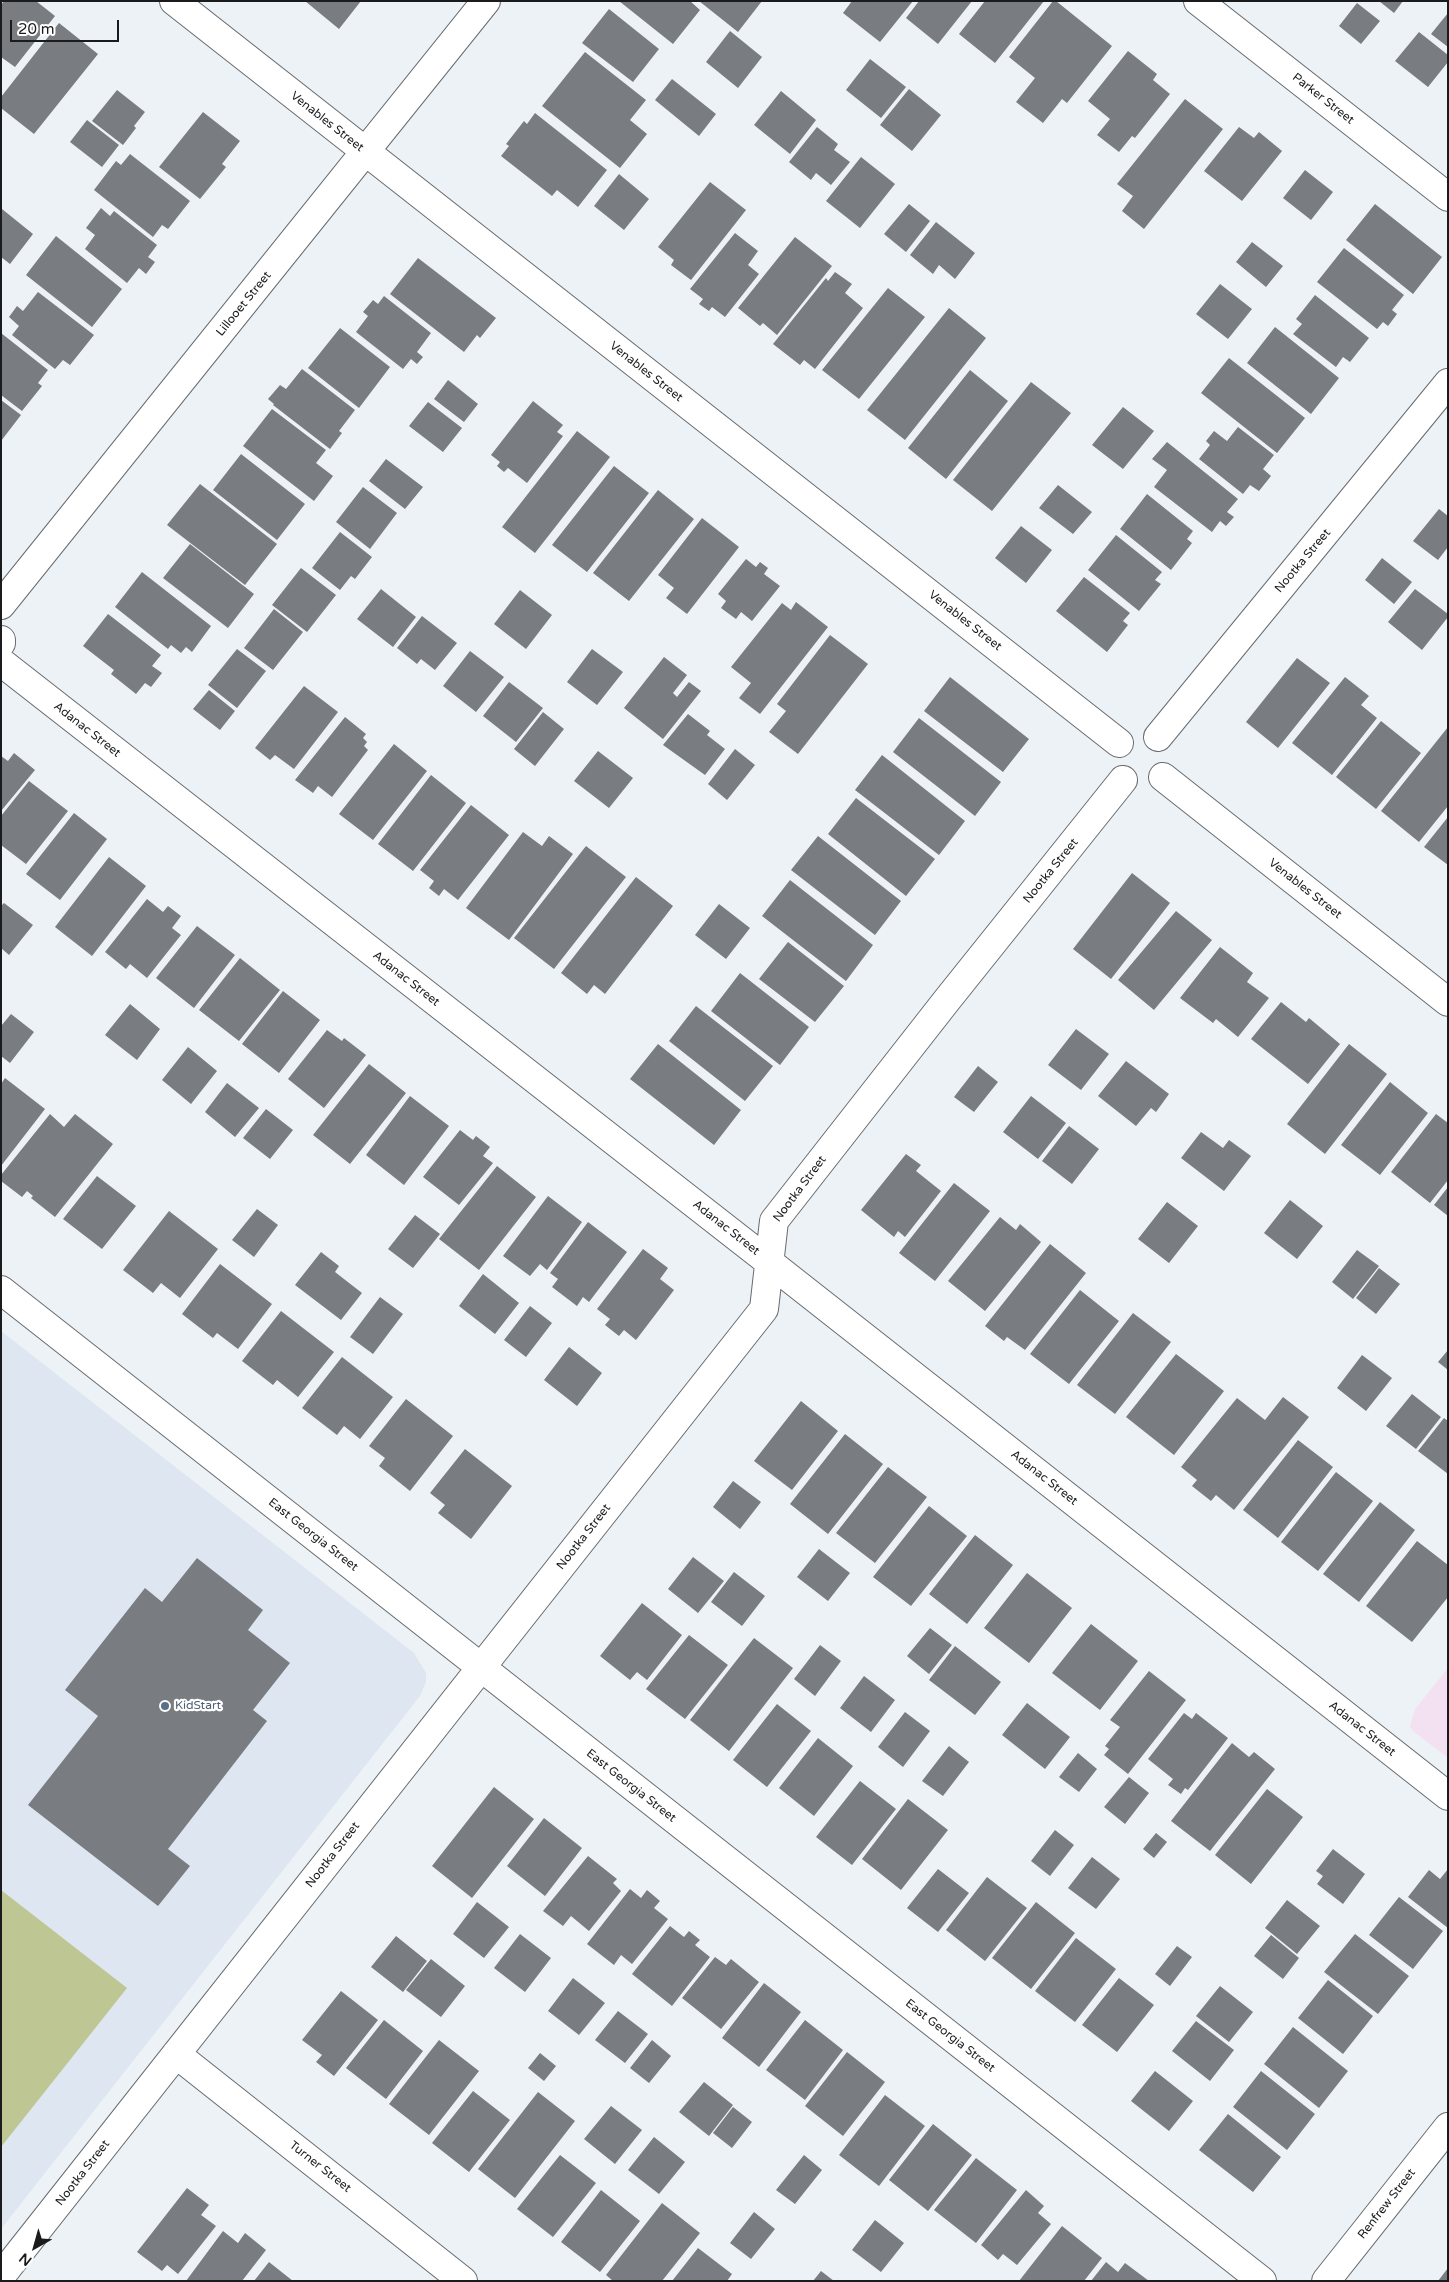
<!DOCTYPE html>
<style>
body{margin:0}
#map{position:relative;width:1449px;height:2282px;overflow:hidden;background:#edf2f6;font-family:"Varela Round",sans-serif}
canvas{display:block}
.frame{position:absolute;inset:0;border:2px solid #191b1c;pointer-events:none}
.north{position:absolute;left:10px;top:2222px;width:50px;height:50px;-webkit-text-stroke:4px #fff;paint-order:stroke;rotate:218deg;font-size:14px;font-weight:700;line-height:20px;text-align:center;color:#191b1c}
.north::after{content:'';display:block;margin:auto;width:18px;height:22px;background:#191b1c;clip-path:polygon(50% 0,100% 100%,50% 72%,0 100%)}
.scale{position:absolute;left:10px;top:20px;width:109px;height:22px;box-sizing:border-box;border:2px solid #191b1c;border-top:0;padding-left:6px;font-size:15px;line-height:18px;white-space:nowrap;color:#191b1c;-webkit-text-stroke:4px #fff;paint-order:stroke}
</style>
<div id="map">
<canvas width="1449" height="2282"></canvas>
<div class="frame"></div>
<div class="north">N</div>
<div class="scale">20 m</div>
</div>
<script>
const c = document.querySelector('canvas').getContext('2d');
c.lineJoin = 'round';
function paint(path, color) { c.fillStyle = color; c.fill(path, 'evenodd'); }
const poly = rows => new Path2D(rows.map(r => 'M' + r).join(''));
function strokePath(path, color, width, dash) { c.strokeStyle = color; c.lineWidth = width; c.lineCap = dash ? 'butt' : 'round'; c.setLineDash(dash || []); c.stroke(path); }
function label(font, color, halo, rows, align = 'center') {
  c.font = font + ' "Varela Round",sans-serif'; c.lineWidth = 4.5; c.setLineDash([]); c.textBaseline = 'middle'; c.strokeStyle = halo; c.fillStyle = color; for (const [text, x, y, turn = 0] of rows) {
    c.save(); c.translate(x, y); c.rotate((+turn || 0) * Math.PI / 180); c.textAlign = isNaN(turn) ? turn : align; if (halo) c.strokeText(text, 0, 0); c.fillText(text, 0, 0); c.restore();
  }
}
paint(poly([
 [1448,1668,1448,1758,1413,1731,1410,1726,1415,1709]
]), '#f3e1f2');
paint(poly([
 [1,1331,414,1653,426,1673,426,1682,420,1696,1,2229]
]), '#dde6f1');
paint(poly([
 [1,1890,127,1988,1,2147]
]), '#bec793');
paint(poly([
 [4,1,36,1,55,16,15,67,1,57,1,5],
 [305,1,361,1,339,29],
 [619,1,690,1,700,10,673,44],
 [699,1,762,1,738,32],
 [852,1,913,1,880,42,843,13],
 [919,1,972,1,938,44,906,18],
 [985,1,1044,1,995,63,959,34],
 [1053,1,1056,1,1112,46,1067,103,1062,99,1043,123,1016,102,1035,78,1009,57],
 [1379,1,1403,1,1394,13],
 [1357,3,1380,21,1361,44,1339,26],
 [609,9,659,49,633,82,582,43],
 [1448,13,1448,47,1431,34],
 [59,23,98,54,34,134,1,108,1,97],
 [730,31,762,57,738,88,706,62],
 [1419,32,1448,55,1448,62,1428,87,1395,61],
 [1128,51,1157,74,1153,80,1170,94,1135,138,1132,136,1119,152,1097,135,1110,119,1088,101],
 [585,52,646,100,630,120,647,134,620,168,542,106],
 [870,59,906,87,881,118,846,90],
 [672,79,716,114,699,136,655,100],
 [909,89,941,115,912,151,880,125],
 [117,90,145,112,134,126,136,128,123,145,92,121],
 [781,91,816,120,790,154,754,125],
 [1185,99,1223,129,1144,229,1122,211,1133,196,1117,184],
 [203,112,240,141,222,164,226,167,200,199,159,167],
 [535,113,607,170,578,207,557,190,552,196,501,156,509,146,506,144,524,121,527,124],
 [87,120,119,145,102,167,70,142],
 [817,127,838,144,834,150,850,162,831,185,816,173,811,180,789,162],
 [1239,127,1254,138,1259,132,1282,151,1242,201,1204,171],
 [130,154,190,201,168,229,162,225,153,237,94,190,116,161,121,165],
 [861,157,895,184,860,228,826,201],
 [1305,170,1333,192,1311,220,1283,198],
 [619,174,649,199,624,230,594,206],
 [710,182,746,210,691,280,671,265,674,260,658,247],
 [909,204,930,221,906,252,884,234],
 [1375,204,1442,257,1413,294,1346,240],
 [101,208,110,216,114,211,157,245,148,257,155,262,146,274,139,268,127,283,85,249,95,235,86,228],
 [2,209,33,234,10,264,1,257],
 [936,222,975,253,955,279,939,265,933,274,910,255],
 [735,233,758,251,748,265,759,274,725,317,712,307,709,311,699,304,703,299,690,289],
 [56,236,122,289,92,327,26,275],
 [795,237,832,266,777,335,763,323,760,326,738,308],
 [1252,242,1283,266,1266,287,1236,262],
 [1344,248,1404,295,1392,310,1397,314,1388,326,1383,322,1377,329,1317,282],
 [418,258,496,318,480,338,477,335,464,352,390,294],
 [835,272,852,284,845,293,863,308,815,369,804,360,800,365,773,344,826,278,828,281],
 [1220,284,1252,309,1228,339,1196,314],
 [888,288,925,317,859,399,822,370],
 [38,292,94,335,70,365,63,360,55,369,12,335,19,326,9,317,17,306,23,311],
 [1315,295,1369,338,1350,362,1343,357,1336,367,1293,334,1302,324,1296,319],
 [384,296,431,333,417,352,423,357,417,364,411,359,403,369,356,332,368,316,363,312,373,300,378,304],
 [949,308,986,338,905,440,867,410],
 [1275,327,1339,378,1311,414,1247,363],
 [340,328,390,367,359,408,308,368],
 [1,333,48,370,38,383,42,386,22,411,1,395],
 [1229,358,1305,418,1277,453,1201,393],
 [302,369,355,410,339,431,342,433,330,449,273,405,274,404,268,399,280,385,286,389],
 [970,370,1008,401,946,479,908,448],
 [448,380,478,404,464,422,434,399],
 [1031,382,1071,413,992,511,953,480],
 [1,400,21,415,1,441],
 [533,401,563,425,557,432,563,436,527,483,508,468,504,472,497,466,500,462,491,455],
 [428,402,462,428,443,452,409,426],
 [1123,407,1154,431,1123,469,1092,445],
 [272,409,326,450,316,463,333,476,314,501,243,446],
 [1238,427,1274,455,1263,469,1271,476,1259,491,1250,485,1243,494,1199,459,1210,445,1206,441,1214,431,1227,441],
 [577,431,610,457,535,553,502,527],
 [1167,442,1238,499,1227,512,1234,517,1226,526,1220,521,1212,532,1154,487,1167,470,1152,459],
 [241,454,305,504,277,540,213,490],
 [386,459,423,487,405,509,369,481],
 [614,466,649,493,587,572,552,545],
 [200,484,277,544,245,585,167,525],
 [1058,485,1092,512,1073,534,1039,508],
 [363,487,397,513,370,549,336,522],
 [658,490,694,519,629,601,593,573],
 [1147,494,1193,531,1187,539,1192,543,1171,570,1120,529],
 [1439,509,1448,516,1448,547,1438,560,1413,541],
 [702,518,739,547,687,614,666,598,674,588,658,575],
 [1021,526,1052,550,1026,583,995,558],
 [340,532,372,557,355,579,351,576,340,590,312,568],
 [1116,535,1162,572,1155,580,1161,584,1139,611,1088,570],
 [190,544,254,594,228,628,163,578],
 [1382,558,1412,582,1394,604,1365,580],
 [746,559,756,567,760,562,768,568,764,574,780,586,752,621,741,612,736,619,721,608,726,601,718,594],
 [301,568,336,595,307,632,272,605],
 [142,572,211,626,192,652,186,647,181,653,171,645,168,649,115,607],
 [1084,577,1130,613,1123,621,1128,625,1107,652,1056,611],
 [381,589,416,617,393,647,357,619],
 [1415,589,1448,614,1448,617,1422,650,1388,622],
 [520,590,552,615,526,649,494,624],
 [796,602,828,627,760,714,739,698,751,683,731,667,782,603,791,610],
 [274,609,303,632,273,670,244,648],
 [108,614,161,655,152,666,162,673,151,687,145,683,136,694,111,674,114,670,83,646],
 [422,616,457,643,435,670,421,659,417,664,397,648],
 [830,635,868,664,798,754,769,732,786,711,777,704],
 [237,649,266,671,237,708,208,685],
 [592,649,623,672,597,705,567,682],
 [470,651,504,677,476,712,443,686],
 [664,657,687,675,673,693,677,697,689,682,701,691,663,739,624,708],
 [1297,658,1330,683,1278,748,1246,722],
 [950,677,1029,739,1003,772,924,711],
 [1345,677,1369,696,1361,705,1377,718,1332,775,1292,743],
 [509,682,543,708,516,742,483,716],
 [304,686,338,712,294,769,275,755,270,760,255,748],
 [209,690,235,711,220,730,193,709],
 [543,712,564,729,535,766,514,749],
 [688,714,710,731,707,735,725,749,705,775,663,745],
 [345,717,366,734,363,738,367,742,364,746,368,750,332,797,318,786,313,793,295,780],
 [919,718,1001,782,975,816,893,752],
 [1381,721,1421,753,1376,809,1336,777],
 [1448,727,1448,806,1419,842,1381,811],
 [394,744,427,771,373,840,339,814],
 [735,749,755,765,727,800,708,784],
 [598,751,633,778,609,808,574,781],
 [14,753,35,770,1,811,1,756,8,761],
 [882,755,965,821,939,855,855,790],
 [431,775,466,803,413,871,378,844],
 [29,781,68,811,26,864,1,845,1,816],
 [856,798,935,859,906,896,828,834],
 [471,805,509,835,458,900,444,889,439,896,429,888,434,881,420,870],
 [74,813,107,839,60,900,26,874],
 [1448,817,1448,865,1424,847],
 [523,832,542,846,549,836,573,854,509,940,466,908],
 [818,836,901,901,875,935,791,870],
 [586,846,626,877,554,969,514,938],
 [109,857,146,886,92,956,55,927],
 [1132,873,1170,903,1111,979,1073,949],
 [636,877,673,906,605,994,594,985,587,994,561,973],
 [790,880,873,945,846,981,762,916],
 [147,899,163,912,168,906,181,916,172,928,181,935,147,978,130,964,126,969,105,952],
 [4,903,33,925,9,955,1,948,1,906],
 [719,904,750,928,726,959,695,935],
 [1176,911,1212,940,1154,1010,1118,980],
 [197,926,235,955,194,1008,156,978],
 [788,942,844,986,815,1022,759,979],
 [1220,947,1253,973,1247,982,1269,998,1238,1037,1216,1019,1213,1023,1180,998],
 [240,958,280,990,239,1041,199,1010],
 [740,973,809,1027,780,1065,711,1011],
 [283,991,320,1020,279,1073,242,1044],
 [1281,1002,1306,1022,1309,1018,1340,1044,1308,1084,1251,1039],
 [130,1004,160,1029,137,1060,105,1035],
 [696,1006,773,1066,745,1101,669,1041],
 [11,1014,34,1032,10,1063,1,1056,1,1026],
 [1076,1029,1109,1054,1081,1090,1048,1065],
 [327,1030,342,1041,344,1038,366,1055,324,1108,288,1079],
 [658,1044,741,1110,714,1145,630,1079],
 [1349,1044,1387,1074,1325,1154,1287,1124],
 [188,1047,217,1071,191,1104,162,1080],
 [1126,1061,1169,1094,1156,1112,1151,1108,1136,1126,1098,1096],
 [369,1064,406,1093,350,1164,313,1135],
 [978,1066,998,1082,974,1112,954,1097],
 [5,1078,45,1109,1,1166,1,1084],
 [1390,1082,1428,1113,1380,1175,1341,1145],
 [227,1083,259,1108,235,1137,205,1112],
 [410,1096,449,1126,404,1185,366,1155],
 [1031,1096,1066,1123,1038,1159,1003,1132],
 [266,1109,293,1130,270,1159,243,1138],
 [50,1114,64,1127,75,1114,113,1144,55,1217,31,1198,33,1196,27,1191,22,1197,1,1181,1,1175],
 [1436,1114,1448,1123,1448,1180,1430,1203,1391,1172],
 [1069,1126,1099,1149,1072,1184,1042,1161],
 [460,1130,473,1140,476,1136,490,1147,483,1156,493,1163,459,1205,423,1177],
 [1201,1132,1223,1148,1229,1140,1251,1156,1224,1191,1181,1158],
 [906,1154,921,1165,916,1171,941,1191,905,1237,898,1231,894,1237,861,1210],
 [497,1166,536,1197,479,1270,439,1239],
 [97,1176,136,1206,102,1249,63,1219],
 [954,1183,990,1211,935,1281,899,1253],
 [1448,1187,1448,1216,1434,1205],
 [548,1196,582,1222,547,1270,540,1264,530,1276,503,1256],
 [1290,1200,1323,1226,1297,1259,1264,1233],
 [1167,1202,1198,1226,1169,1263,1138,1239],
 [257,1209,278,1225,254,1257,232,1240],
 [169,1211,218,1249,180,1298,161,1283,153,1293,123,1270],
 [415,1215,440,1234,413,1268,388,1249],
 [1000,1217,1016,1230,1020,1224,1041,1242,985,1311,948,1281],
 [588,1222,627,1252,589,1302,583,1297,577,1306,552,1287,558,1279,550,1273],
 [1050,1244,1086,1273,1025,1350,1007,1337,1004,1341,985,1326],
 [643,1249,668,1268,660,1279,674,1290,636,1340,624,1330,619,1336,605,1325,610,1319,597,1309],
 [1357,1250,1379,1266,1353,1299,1332,1282],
 [321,1252,339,1266,335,1272,362,1293,341,1320,295,1285],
 [220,1264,272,1304,238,1349,217,1333,213,1338,182,1314],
 [1379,1268,1400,1284,1376,1314,1356,1298],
 [483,1274,519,1303,495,1334,459,1306],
 [1080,1290,1119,1321,1069,1384,1030,1354],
 [380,1297,403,1314,373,1354,350,1337],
 [530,1306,552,1323,526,1357,504,1340],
 [281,1311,334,1352,298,1397,277,1380,273,1385,242,1361],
 [1133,1313,1171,1342,1115,1414,1077,1385],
 [569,1347,602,1373,577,1406,544,1380],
 [1448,1350,1448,1370,1438,1362],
 [1176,1354,1224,1391,1174,1455,1126,1417],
 [1362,1355,1392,1378,1366,1411,1337,1388],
 [342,1357,393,1397,360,1439,344,1426,337,1435,302,1408],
 [1412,1394,1441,1417,1416,1449,1386,1426],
 [1283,1397,1309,1417,1234,1510,1216,1495,1211,1501,1192,1486,1197,1480,1181,1467,1237,1398,1265,1420],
 [406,1399,453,1436,410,1491,379,1466,385,1458,369,1446],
 [801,1401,838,1431,792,1490,754,1461],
 [1444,1418,1448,1421,1448,1474,1418,1451],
 [845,1434,883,1464,828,1534,790,1504],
 [1298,1440,1333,1467,1278,1538,1243,1510],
 [465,1449,512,1486,471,1539,438,1513,445,1505,430,1493],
 [888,1467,927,1497,875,1563,836,1533],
 [1336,1472,1373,1501,1318,1571,1281,1542],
 [733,1481,761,1502,740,1529,713,1507],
 [1380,1502,1415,1530,1359,1602,1323,1574],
 [929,1506,967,1536,911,1606,873,1577],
 [975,1535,1013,1565,967,1624,929,1594],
 [1417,1541,1448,1565,1448,1597,1412,1642,1366,1606],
 [819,1549,850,1573,828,1601,797,1577],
 [693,1557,724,1581,698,1613,668,1589],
 [197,1558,263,1610,248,1630,290,1663,253,1710,267,1721,168,1849,190,1866,158,1906,28,1805,98,1716,65,1690,145,1588,162,1602],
 [734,1572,765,1596,742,1626,711,1602],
 [1027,1573,1072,1608,1029,1663,984,1628],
 [642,1603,682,1635,647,1680,637,1672,630,1680,600,1656],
 [1091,1624,1138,1661,1100,1710,1052,1673],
 [930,1628,952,1645,929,1674,907,1656],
 [689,1635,728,1665,685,1719,646,1689],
 [754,1638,793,1668,729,1751,690,1720],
 [820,1645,841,1661,815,1696,794,1679],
 [955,1646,1001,1682,975,1715,929,1680],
 [1149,1671,1186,1700,1128,1774,1104,1755,1109,1749,1105,1746,1120,1727,1110,1720],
 [864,1676,895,1700,871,1732,840,1708],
 [1027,1703,1070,1737,1045,1769,1002,1735],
 [777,1704,811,1731,767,1787,733,1760],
 [905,1712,930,1731,903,1767,878,1747],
 [1184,1713,1192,1719,1196,1713,1228,1738,1188,1790,1185,1788,1181,1794,1168,1785,1173,1779,1148,1759],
 [818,1738,853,1766,814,1816,779,1788],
 [1232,1743,1249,1757,1254,1752,1275,1769,1210,1851,1171,1821],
 [949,1746,969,1762,943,1796,922,1781],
 [1078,1753,1097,1769,1079,1792,1059,1777],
 [1129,1777,1149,1793,1125,1824,1104,1807],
 [860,1781,896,1809,852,1865,816,1837],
 [494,1787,534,1819,472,1898,432,1866],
 [1267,1789,1303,1817,1251,1884,1215,1855],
 [908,1799,948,1830,901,1890,862,1859],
 [544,1818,582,1848,545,1896,507,1866],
 [1055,1830,1074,1845,1050,1876,1031,1861],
 [1156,1833,1167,1842,1154,1858,1143,1849],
 [1333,1849,1365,1874,1343,1904,1317,1884,1323,1876,1316,1871],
 [588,1856,617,1879,613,1883,621,1891,589,1931,571,1916,563,1926,543,1911],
 [1092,1857,1120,1879,1096,1909,1068,1888],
 [938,1869,969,1893,938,1932,907,1908],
 [1448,1869,1448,1928,1408,1897,1429,1870,1440,1879],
 [987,1877,1027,1908,985,1961,946,1930],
 [630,1889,641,1898,647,1890,660,1901,654,1908,668,1919,632,1964,621,1955,614,1965,587,1944],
 [1399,1897,1443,1931,1413,1969,1369,1935],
 [1287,1900,1320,1926,1297,1954,1265,1928],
 [477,1902,509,1927,484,1958,453,1934],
 [1036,1902,1075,1933,1031,1989,992,1958],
 [670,1926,684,1937,689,1931,700,1940,695,1945,710,1957,672,2006,632,1974],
 [520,1934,551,1958,525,1992,494,1968],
 [1355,1934,1409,1976,1378,2014,1324,1972],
 [1271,1935,1299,1958,1283,1979,1254,1956],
 [396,1936,427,1961,403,1992,371,1967],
 [1076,1938,1116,1969,1075,2022,1035,1991],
 [1177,1946,1192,1957,1170,1986,1155,1974],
 [715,1957,726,1965,731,1959,759,1982,721,2029,682,1998],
 [431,1959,465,1986,441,2017,406,1990],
 [573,1978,605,2003,579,2035,548,2011],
 [1119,1978,1154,2005,1117,2052,1082,2025],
 [1328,1980,1373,2016,1343,2054,1298,2018],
 [764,1983,801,2012,759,2067,722,2038],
 [1220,1986,1253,2012,1229,2042,1196,2016],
 [341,1991,378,2020,334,2076,316,2062,322,2055,302,2040],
 [618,2011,648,2034,625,2063,595,2040],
 [384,2020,423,2051,386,2099,346,2068],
 [805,2020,843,2050,805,2100,766,2070],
 [1196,2021,1234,2050,1210,2081,1172,2051],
 [1293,2027,1348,2071,1319,2108,1264,2064],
 [439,2040,479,2071,429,2135,389,2104],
 [652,2040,671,2056,649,2083,630,2068],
 [847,2052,885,2082,843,2136,805,2106],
 [540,2053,556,2066,544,2081,528,2068],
 [1155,2071,1193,2101,1169,2131,1131,2101],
 [1261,2071,1315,2114,1287,2150,1233,2107],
 [704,2082,733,2105,709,2136,679,2112],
 [473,2091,510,2120,469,2172,432,2143],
 [538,2092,575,2121,515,2198,478,2169],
 [885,2095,925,2126,879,2186,839,2155],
 [611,2106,642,2130,615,2164,584,2139],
 [733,2107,752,2122,732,2148,713,2133],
 [1228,2114,1281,2157,1253,2192,1199,2150],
 [933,2124,972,2155,928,2211,889,2180],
 [654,2137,685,2162,659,2194,628,2170],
 [560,2155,596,2183,553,2237,517,2209],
 [804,2155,822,2170,795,2204,776,2190],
 [976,2158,1017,2190,976,2243,934,2210],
 [187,2188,209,2205,201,2215,216,2226,178,2274,167,2265,162,2271,137,2252],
 [601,2190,640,2221,600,2272,561,2242],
 [1026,2190,1044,2206,1038,2213,1051,2224,1017,2265,1003,2254,998,2260,981,2245],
 [662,2203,700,2233,662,2281,613,2281,606,2275],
 [754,2212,775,2229,751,2259,730,2243],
 [875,2220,904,2243,881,2272,852,2250],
 [1062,2226,1102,2258,1084,2281,1019,2281],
 [223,2231,238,2243,245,2233,266,2250,242,2281,186,2281],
 [698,2248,732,2274,727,2281,672,2281],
 [269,2262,293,2281,254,2281],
 [1106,2262,1118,2272,1125,2263,1149,2281,1091,2281],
 [1448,2268,1448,2281,1438,2281],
 [821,2271,834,2281,813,2281]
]), '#797c80');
const minor = poly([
 [174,1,1119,743],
 [1198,1,1448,197],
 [1,605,486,1],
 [1,640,1,643],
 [1,662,769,1262,1448,1796],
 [1158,737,1448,383],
 [1163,777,1448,1002],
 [1,1290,1262,2281],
 [176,2054,463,2281],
 [1,2276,764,1309,774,1221,947,1000,1123,780]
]);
const tertiary = poly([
 [1326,2281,1448,2127]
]);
strokePath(minor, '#686c70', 30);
strokePath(tertiary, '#686c70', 30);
strokePath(minor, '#fff', 28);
strokePath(tertiary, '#fff', 28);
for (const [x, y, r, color] of [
 [165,1706,5,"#5c6f8a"]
]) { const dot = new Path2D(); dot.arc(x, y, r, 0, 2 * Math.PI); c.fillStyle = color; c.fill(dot); strokePath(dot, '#fff', 2); }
label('12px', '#191b1c', '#fff', [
 ["Parker Street",1323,99,38],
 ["Venables Street",327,122,38],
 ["Lillooet Street",244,304,-51],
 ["Venables Street",646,372,38],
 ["Nootka Street",1303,561,-50],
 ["Venables Street",965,621,38],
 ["Adanac Street",87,730,38],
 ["Nootka Street",1051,871,-51],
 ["Venables Street",1305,889,38],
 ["Adanac Street",406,979,38],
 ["Nootka Street",800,1189,-53],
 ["Adanac Street",726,1228,38],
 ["Adanac Street",1044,1478,38],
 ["East Georgia Street",313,1535,38],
 ["Nootka Street",584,1537,-52],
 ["Adanac Street",1362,1729,38],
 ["East Georgia Street",631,1786,38],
 ["Nootka Street",333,1855,-52],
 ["East Georgia Street",950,2036,38],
 ["Turner Street",320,2167,38],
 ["Nootka Street",83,2173,-52],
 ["Renfrew Street",1387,2204,-52]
]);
label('12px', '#4e5e75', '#fff', [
 ["KidStart",175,1706]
], 'left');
</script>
